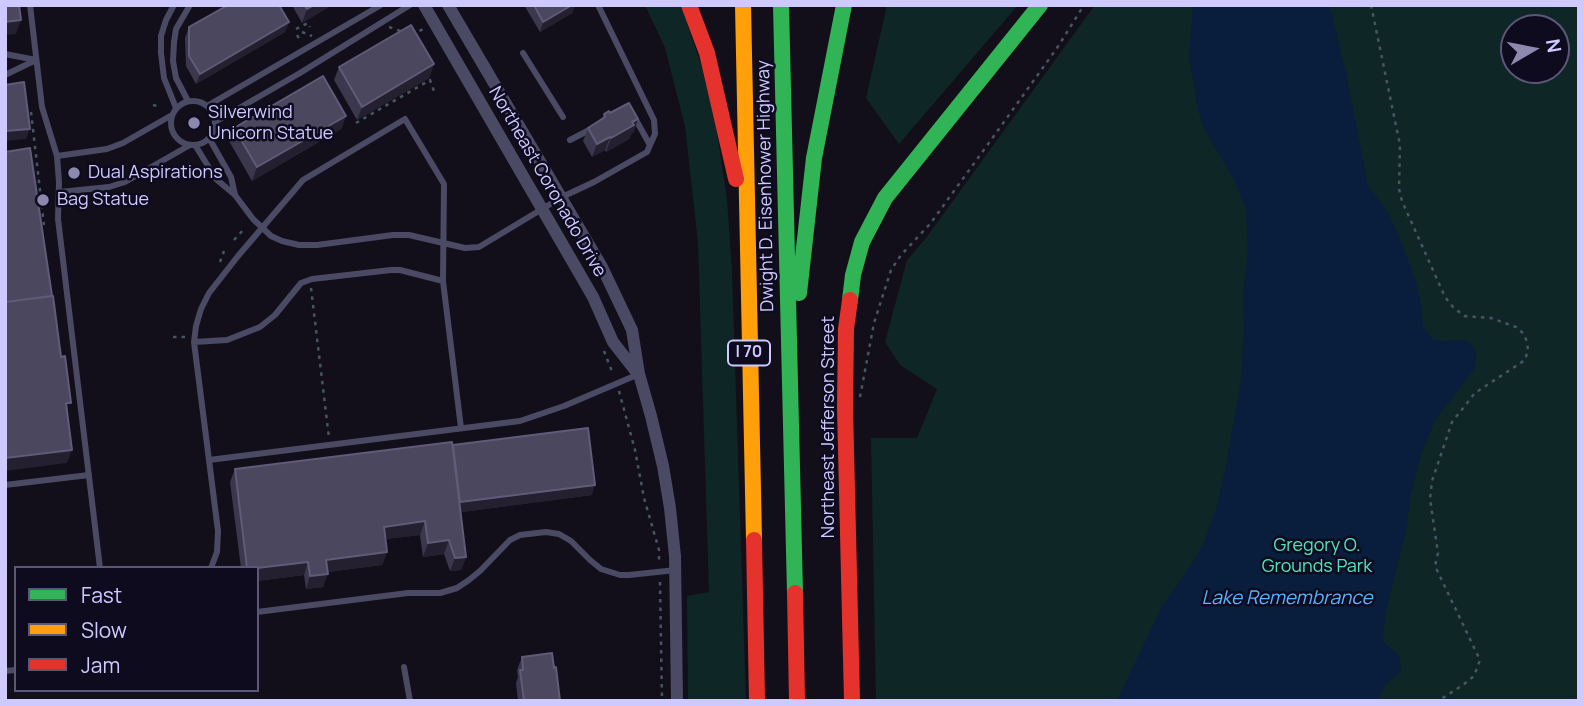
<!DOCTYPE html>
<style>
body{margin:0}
#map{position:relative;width:1584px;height:706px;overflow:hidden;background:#120f1a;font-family:Manrope,sans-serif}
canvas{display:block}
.frame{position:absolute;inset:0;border:7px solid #cec9ff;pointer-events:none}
.legend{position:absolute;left:14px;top:566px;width:245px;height:126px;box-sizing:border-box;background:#0e0b1f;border:2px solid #5b5779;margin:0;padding:9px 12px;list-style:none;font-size:21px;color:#cec9ff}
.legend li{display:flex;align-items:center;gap:14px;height:35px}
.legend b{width:35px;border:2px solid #5b5779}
.north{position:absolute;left:1500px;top:14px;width:70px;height:70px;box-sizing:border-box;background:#0e0b1f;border:2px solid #5b5779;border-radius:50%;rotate:80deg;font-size:19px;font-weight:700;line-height:28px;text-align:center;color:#cec9ff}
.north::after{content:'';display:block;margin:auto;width:24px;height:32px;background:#8c88af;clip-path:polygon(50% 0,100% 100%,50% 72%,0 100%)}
</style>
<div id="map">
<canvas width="1584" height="706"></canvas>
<div class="frame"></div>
<ul class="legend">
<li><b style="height:9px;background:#30b455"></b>Fast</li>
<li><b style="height:9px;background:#ff9f0a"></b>Slow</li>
<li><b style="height:9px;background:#e5322d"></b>Jam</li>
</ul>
<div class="north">N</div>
</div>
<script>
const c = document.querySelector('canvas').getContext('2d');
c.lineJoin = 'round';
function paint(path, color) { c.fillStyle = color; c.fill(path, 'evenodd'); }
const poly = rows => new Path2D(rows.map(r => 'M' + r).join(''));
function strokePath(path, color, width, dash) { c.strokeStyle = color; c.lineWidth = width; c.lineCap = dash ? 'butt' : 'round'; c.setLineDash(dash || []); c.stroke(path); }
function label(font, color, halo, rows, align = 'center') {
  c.font = font + ' Manrope,sans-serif'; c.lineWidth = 5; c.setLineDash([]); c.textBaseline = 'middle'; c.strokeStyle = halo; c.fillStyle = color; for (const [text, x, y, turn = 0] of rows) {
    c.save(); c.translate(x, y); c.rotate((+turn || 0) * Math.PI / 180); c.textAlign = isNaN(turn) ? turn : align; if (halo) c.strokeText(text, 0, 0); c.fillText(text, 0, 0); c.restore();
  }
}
paint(poly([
 [645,5,681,5,701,65,715,119,727,199,732,271,746,701,688,701,687,596,709,592,698,243,685,126,665,48],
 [887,5,1018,5,899,144,866,98],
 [1095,5,1579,5,1579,701,876,701,871,438,917,438,937,389,900,365,885,342,907,260,926,238],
 [1514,28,1556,28,1556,70,1514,70]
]), '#0f2626');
paint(poly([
 [1193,5,1328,5,1332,15,1347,78,1368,186,1389,214,1403,247,1416,282,1422,309,1423,326,1428,334,1434,340,1446,341,1464,340,1472,345,1476,354,1475,368,1435,420,1421,455,1410,497,1407,527,1387,607,1383,633,1384,643,1393,650,1400,658,1401,671,1386,684,1377,701,1117,701,1162,606,1186,573,1204,543,1217,506,1226,466,1241,379,1244,328,1243,295,1248,250,1246,209,1234,180,1204,129,1198,109,1189,57]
]), '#091d3d');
strokePath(poly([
 [1371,5,1400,145,1399,189,1402,201,1445,297,1453,307,1464,316,1491,318,1516,327,1524,334,1527,342,1528,350,1525,360,1475,393,1452,422,1432,481,1430,499,1438,553,1435,566,1480,660,1474,676,1463,685,1438,701],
 [389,27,403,32],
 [296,29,308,23,310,27],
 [302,32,312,36],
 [297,35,301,42],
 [412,35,425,28],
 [153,105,161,107],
 [31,112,44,225],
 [356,123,430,80,435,94],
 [189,166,191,158],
 [234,240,245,228],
 [220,262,224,251],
 [311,288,329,438],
 [173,337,186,337],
 [604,351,613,374],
 [619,391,635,450,644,498,659,550,659,564],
 [860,397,874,323,891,270,901,255,930,224,991,140,1057,48,1084,5],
 [660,582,662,701]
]), '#465665', 2.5, [3.5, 5]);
strokePath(poly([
 [30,5,42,107,57,156,59,182,58,219,62,252,100,568],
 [174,5,166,20,161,36,161,53,164,78,176,108],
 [523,53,563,117],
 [5,54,36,60],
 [5,75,36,60],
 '171 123a22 22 0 1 1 44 0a22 22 0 1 1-44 0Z',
 [188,101,176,78,173,61,174,42,176,29,190,5],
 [207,106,381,5],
 [633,117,636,120,650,145],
 [215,122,300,73,410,5],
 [209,138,231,177,235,195],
 [570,140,593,128],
 [195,145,216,179,235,195,253,219,271,236,282,241,299,245,317,245,393,235,409,235,465,248,479,247,562,197,594,182,647,152,650,145,655,134,654,120,598,5],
 [57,156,107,149,123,143,172,115],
 [60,192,109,187,125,182,190,145],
 [194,342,227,340,260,327,275,315,301,283,312,279,391,270,400,270,443,281],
 [209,460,520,421,564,406,639,374],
 [5,485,89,475],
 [211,568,217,552,218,531,194,342,196,326,201,309,209,293,238,256,303,180,405,119,444,184,443,281,461,428],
 [257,612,408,593,440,593,457,588,469,580,480,571,510,540,520,535,546,532,559,534,571,541,590,560,601,569,620,575,629,575,676,570],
 [404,667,410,701],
 [5,671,16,670]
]), '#4b4a64', 6);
strokePath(poly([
 [424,5,593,297,613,342,638,374],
 [448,5,602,267,632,330,639,374,651,416,663,466,670,508,675,556,677,701]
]), '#4b4a64', 12);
strokePath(poly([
 [781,5,795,593],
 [799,293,814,158,844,5],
 [850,300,853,275,862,242,885,198,1040,5]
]), '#30b455', 16);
strokePath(poly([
 [743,5,754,540]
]), '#ff9f0a', 16);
strokePath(poly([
 [689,5,707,53,736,179],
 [850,300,846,329,845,407,852,701],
 [754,540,757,701],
 [795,593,797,701]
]), '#e5322d', 16);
paint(poly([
 [292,5,332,5,302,23],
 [524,5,575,5,572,13,540,32],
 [289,22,285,32,196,84,186,66,185,38,189,27],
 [434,64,429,78,357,120,334,80,339,67],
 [610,113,634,132,631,134,629,139,606,152,605,150,592,157,583,141,588,128,602,119,604,114],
 [346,116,341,129,252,181,229,141,234,128],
 [453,445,592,495,461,512,466,557,461,570,450,571,444,554,423,557,420,535,385,539,387,552,382,565,327,572,323,587,306,589,304,575,257,581,257,568,241,568,230,482,235,469],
 [522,657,560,701,518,701,516,683,518,677,517,670]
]), '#3b374c');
paint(poly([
 [314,5,332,5,302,23,307,9],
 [572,5,575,5,572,13,540,32,543,22],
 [21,20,16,34,5,35,5,22],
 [289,22,285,32,196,84,200,74],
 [434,64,429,78,357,120,362,107],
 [346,116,341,129,252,181,257,167],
 [638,119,634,132,631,134,629,139,606,152,611,138],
 [30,129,26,139,5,141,5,131],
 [610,137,605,150,592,157,597,144],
 [72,450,67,463,5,471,5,458],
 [595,485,592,495,455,513,458,502],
 [425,521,420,535,379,540,384,527],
 [449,540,444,554,423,557,428,543],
 [387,552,382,565,321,573,326,560],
 [466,557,461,570,450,571,455,558],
 [308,562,304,575,257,581,257,568],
 [328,574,323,587,306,589,310,576]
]), '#242030');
const building = poly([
 [5,5,19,5,21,20,5,22,5,5],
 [228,5,279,5,289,22,200,74,189,56,189,27,228,5],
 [304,5,314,5,307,9,304,5],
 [534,5,572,5,543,22,534,5],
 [411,25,434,64,362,107,339,67,411,25],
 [323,76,346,116,257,167,234,128,323,76],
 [24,82,30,129,5,131,5,85,24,82],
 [629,103,638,119,632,122,634,125,611,138,610,137,597,144,588,128,605,117,604,114,609,111,610,113,629,103],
 [30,148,52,296,5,302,5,152,30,148],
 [53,296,61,357,65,356,71,403,66,403,72,450,5,458,5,302,53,296],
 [588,428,595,485,460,502,453,445,588,428],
 [452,442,466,557,455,558,449,540,428,543,425,521,384,527,387,552,326,560,328,574,310,576,308,562,257,568,247,568,235,469,452,442],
 [552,653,554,668,556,667,560,701,524,701,520,670,523,670,522,657,552,653]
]);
paint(building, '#4b475f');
strokePath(building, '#5f5b78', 2);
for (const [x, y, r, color] of [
 [194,123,7,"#8c88af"],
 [74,173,7,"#8c88af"],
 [43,200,7,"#8c88af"]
]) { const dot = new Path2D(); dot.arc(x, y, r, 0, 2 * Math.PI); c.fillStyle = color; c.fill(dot); strokePath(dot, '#0e0b1f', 2.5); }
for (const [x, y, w] of [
 [749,353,42]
]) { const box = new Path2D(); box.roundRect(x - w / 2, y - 12.5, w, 25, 5); c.fillStyle = '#0e0b1f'; c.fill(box); strokePath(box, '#cec9ff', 2); }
label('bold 16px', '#cec9ff', null, [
 ["I 70",749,353]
]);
label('18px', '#cec9ff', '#0e0b1f', [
 ["Silverwind",208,113],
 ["Unicorn Statue",208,134],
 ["Dual Aspirations",88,173],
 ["Bag Statue",57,200]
], 'left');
label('18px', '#cec9ff', '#0e0b1f', [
 ["Northeast Coronado Drive",547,182,60],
 ["Dwight D. Eisenhower Highway",766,186,-91],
 ["Northeast Jefferson Street",829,427,-90]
]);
label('18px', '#4ee6be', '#0e0b1f', [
 ["Gregory O.",1317,546],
 ["Grounds Park",1317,567]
]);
label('italic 19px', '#57b4ff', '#0e0b1f', [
 ["Lake Remembrance",1287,599]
]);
</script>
